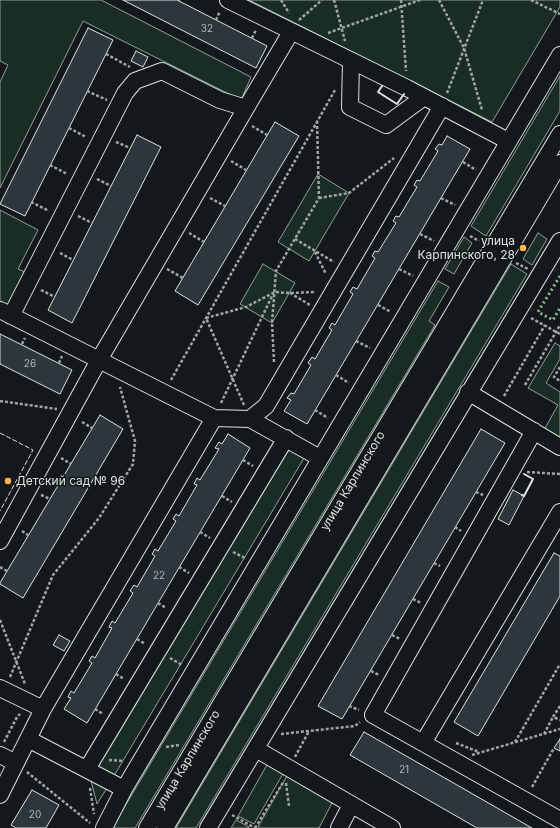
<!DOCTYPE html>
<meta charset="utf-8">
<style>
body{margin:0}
canvas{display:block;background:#14181c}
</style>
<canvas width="560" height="828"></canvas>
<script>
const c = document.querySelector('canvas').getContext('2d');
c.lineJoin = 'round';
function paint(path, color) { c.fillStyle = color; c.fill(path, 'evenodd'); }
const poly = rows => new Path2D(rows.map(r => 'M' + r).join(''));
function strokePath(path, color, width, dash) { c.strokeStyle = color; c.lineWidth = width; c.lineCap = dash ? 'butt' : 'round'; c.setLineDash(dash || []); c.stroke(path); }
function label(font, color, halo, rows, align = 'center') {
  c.font = font + ' Inter,sans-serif'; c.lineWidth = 3; c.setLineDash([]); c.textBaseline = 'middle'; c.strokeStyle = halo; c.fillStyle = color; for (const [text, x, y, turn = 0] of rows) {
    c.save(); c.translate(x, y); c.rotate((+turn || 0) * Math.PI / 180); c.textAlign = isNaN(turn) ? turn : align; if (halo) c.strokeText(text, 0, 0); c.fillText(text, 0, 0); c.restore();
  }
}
const green = poly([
 [0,0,101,0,251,77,241,100,83,21,0,188,0,82,8,65,0,61,0,0],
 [249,0,560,0,560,7,492,122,249,0],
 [560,76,560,111,486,236,471,226,560,76],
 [318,174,349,193,309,261,278,242,318,174],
 [0,210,38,230,18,269,25,272,8,306,0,302,0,210],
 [538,233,547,239,532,265,523,259,538,233],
 [464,237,472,243,454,274,445,269,464,237],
 [263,264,295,283,272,323,240,304,263,264],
 [511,264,527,274,196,828,176,828,511,264],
 [438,281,449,287,429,321,435,325,135,828,112,828,438,281],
 [555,343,560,346,560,359,546,383,560,392,560,440,544,430,558,405,528,388,555,343],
 [287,442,307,453,112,779,93,767,287,442],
 [268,763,284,772,254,824,238,816,268,763],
 [89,773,109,785,97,804,89,773],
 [288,774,333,801,319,828,260,828,258,827,288,774],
 [236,820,249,827,248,828,231,828,236,820]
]);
paint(green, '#1a2d24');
strokePath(green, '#939e99', 1);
const building = poly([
 [123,0,177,0,267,46,256,68,123,0],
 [88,28,113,40,25,216,0,204,88,28],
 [136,51,148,57,143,67,131,61,136,51],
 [275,122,299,136,198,305,175,291,275,122],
 [137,135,161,147,72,323,48,310,137,135],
 [447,136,470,149,307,424,284,411,291,400,287,398,291,393,294,394,311,365,308,363,312,357,315,359,332,330,329,328,332,323,335,325,353,294,350,292,353,287,357,289,375,258,372,256,375,251,378,252,396,223,393,221,396,216,399,217,417,187,414,185,417,180,420,181,438,151,435,149,439,144,442,145,447,136],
 [0,334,72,370,60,394,0,364,0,334],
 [100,415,123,429,23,598,0,584,0,583,100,415],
 [481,429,505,443,342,719,318,706,481,429],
 [228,434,250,448,87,723,64,709,71,698,68,697,71,691,74,693,92,663,89,661,92,656,95,658,112,628,109,627,112,621,115,623,133,593,130,591,134,585,137,587,155,556,152,554,155,549,158,551,176,521,173,519,176,514,179,516,197,485,194,484,197,478,200,480,219,449,215,448,219,442,222,444,228,434],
 [513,490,524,496,509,525,498,519,513,490],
 [554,553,560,556,560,596,478,736,454,722,554,553],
 [59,635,70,641,64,651,53,645,59,635],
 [364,732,450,781,532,828,477,828,350,755,364,732],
 [560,739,560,751,554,748,560,739],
 [32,790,59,805,46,828,16,828,11,825,32,790]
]);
paint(building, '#2c363c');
strokePath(building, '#d8e6dc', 1);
const minor = poly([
 [228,0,407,88,508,141],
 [351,62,350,107,386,125,424,97],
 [0,310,214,418,250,419,320,458],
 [11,316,125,93,135,81,162,71,220,100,246,108,291,32],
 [468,392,560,447],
 [250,419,266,406,442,106],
 [534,431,373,715,423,743,560,512],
 [0,541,99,360,246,108],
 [0,688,43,709,0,795],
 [43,709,214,418],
 [28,739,124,789],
 [423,743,560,820],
 [256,749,392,828],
 [0,755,16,763],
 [87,769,286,438],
 [104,828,124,789,560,55],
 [147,828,560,134],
 [165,828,560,163],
 [208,828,560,241],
 [339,828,351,805]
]);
strokePath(minor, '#d8e6dc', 18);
strokePath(poly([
 [281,0,289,13],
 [334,0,345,41],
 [401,0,406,71],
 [439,0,464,48,482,110],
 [531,0,560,14],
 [179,1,179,0],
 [216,20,220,11],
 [299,20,322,0],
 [328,33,420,0],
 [252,38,256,30],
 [106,54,130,67],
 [87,91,107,100],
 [447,93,483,0],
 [252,126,267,135],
 [69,128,86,137],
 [116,142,130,148],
 [231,161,246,170],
 [463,162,476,170],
 [50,165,67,174],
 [97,179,111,186],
 [210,198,225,206],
 [319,198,349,193,394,158],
 [441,198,455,205],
 [31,202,49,211],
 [78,216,92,223],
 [189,233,204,242],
 [420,234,434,241],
 [470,236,479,241],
 [295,239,334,262],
 [315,252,326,274],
 [60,253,73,260],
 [516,263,528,269],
 [167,269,183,278],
 [399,269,413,276],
 [41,290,55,297],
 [290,293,310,305],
 [378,305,391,312],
 [531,318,560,334],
 [356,341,370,348],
 [22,344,25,338],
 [274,362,272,323,276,271,319,198,317,122],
 [59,363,62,356],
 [560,367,554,377,560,381],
 [336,375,349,383],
 [171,380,335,90],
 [525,385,560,325],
 [504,396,545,325],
 [0,401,57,409],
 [221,403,273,294],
 [244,405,206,318,246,307,275,292,289,293,316,292],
 [315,410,328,418],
 [82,422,92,428],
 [61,458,71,464],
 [243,460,253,466],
 [527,472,560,474],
 [476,492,483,495],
 [41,495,50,499],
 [222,496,232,502],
 [455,527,461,531],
 [22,531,28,535],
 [200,532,210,538],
 [233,552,245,558],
 [434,563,440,566],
 [0,567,7,571],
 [179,567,189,573],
 [413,599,421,603],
 [158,603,166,608],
 [0,620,25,684],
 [392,635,400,639],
 [137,639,145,644],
 [170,658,182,665],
 [371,671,379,675],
 [116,674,124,679],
 [10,677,53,575,99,518,133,464,135,441,120,387],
 [349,706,359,710],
 [560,706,553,717,560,720],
 [95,709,103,714],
 [281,734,355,726,360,722],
 [544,734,553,717],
 [4,742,17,717,20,714],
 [515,742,560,664],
 [456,743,479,752],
 [166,747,179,745],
 [472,755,560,729],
 [295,757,309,731],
 [109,760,124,761],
 [27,772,90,823],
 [286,783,289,806],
 [532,787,554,748],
 [90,788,94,814],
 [232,815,255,828],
 [255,828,284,781]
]), '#9da8a2', 2.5, [3, 2]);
strokePath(minor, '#14181c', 16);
strokePath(poly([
 [560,276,538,312,553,320,560,308]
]), '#8ac095', 3, [2, 3]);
strokePath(poly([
 [0,433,33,450,0,511]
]), '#d8e6dc', 1, [5, 2]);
strokePath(poly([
 [382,86,378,92,397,104,404,94],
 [522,495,524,496,533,479,524,474]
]), '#d8e6dc', 2);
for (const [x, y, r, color] of [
 [523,248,4,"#ffb74d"],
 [8,481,4,"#ffb74d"]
]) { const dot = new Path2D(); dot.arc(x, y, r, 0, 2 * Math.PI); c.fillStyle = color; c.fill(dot); strokePath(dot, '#14181c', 1.5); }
label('10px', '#adbab4', null, [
 ["32",207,29],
 ["26",30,364],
 ["22",159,576],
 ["21",404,770],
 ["20",35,815]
]);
label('12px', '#d8e6dc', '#14181c', [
 ["улица",515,241],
 ["Карпинского, 28",515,255],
 ["Детский сад № 96",16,481,"left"]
], 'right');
label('12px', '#d8e6dc', '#14181c', [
 ["улица Карпинского",353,481,-59],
 ["улица Карпинского",188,760,-59]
]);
</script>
